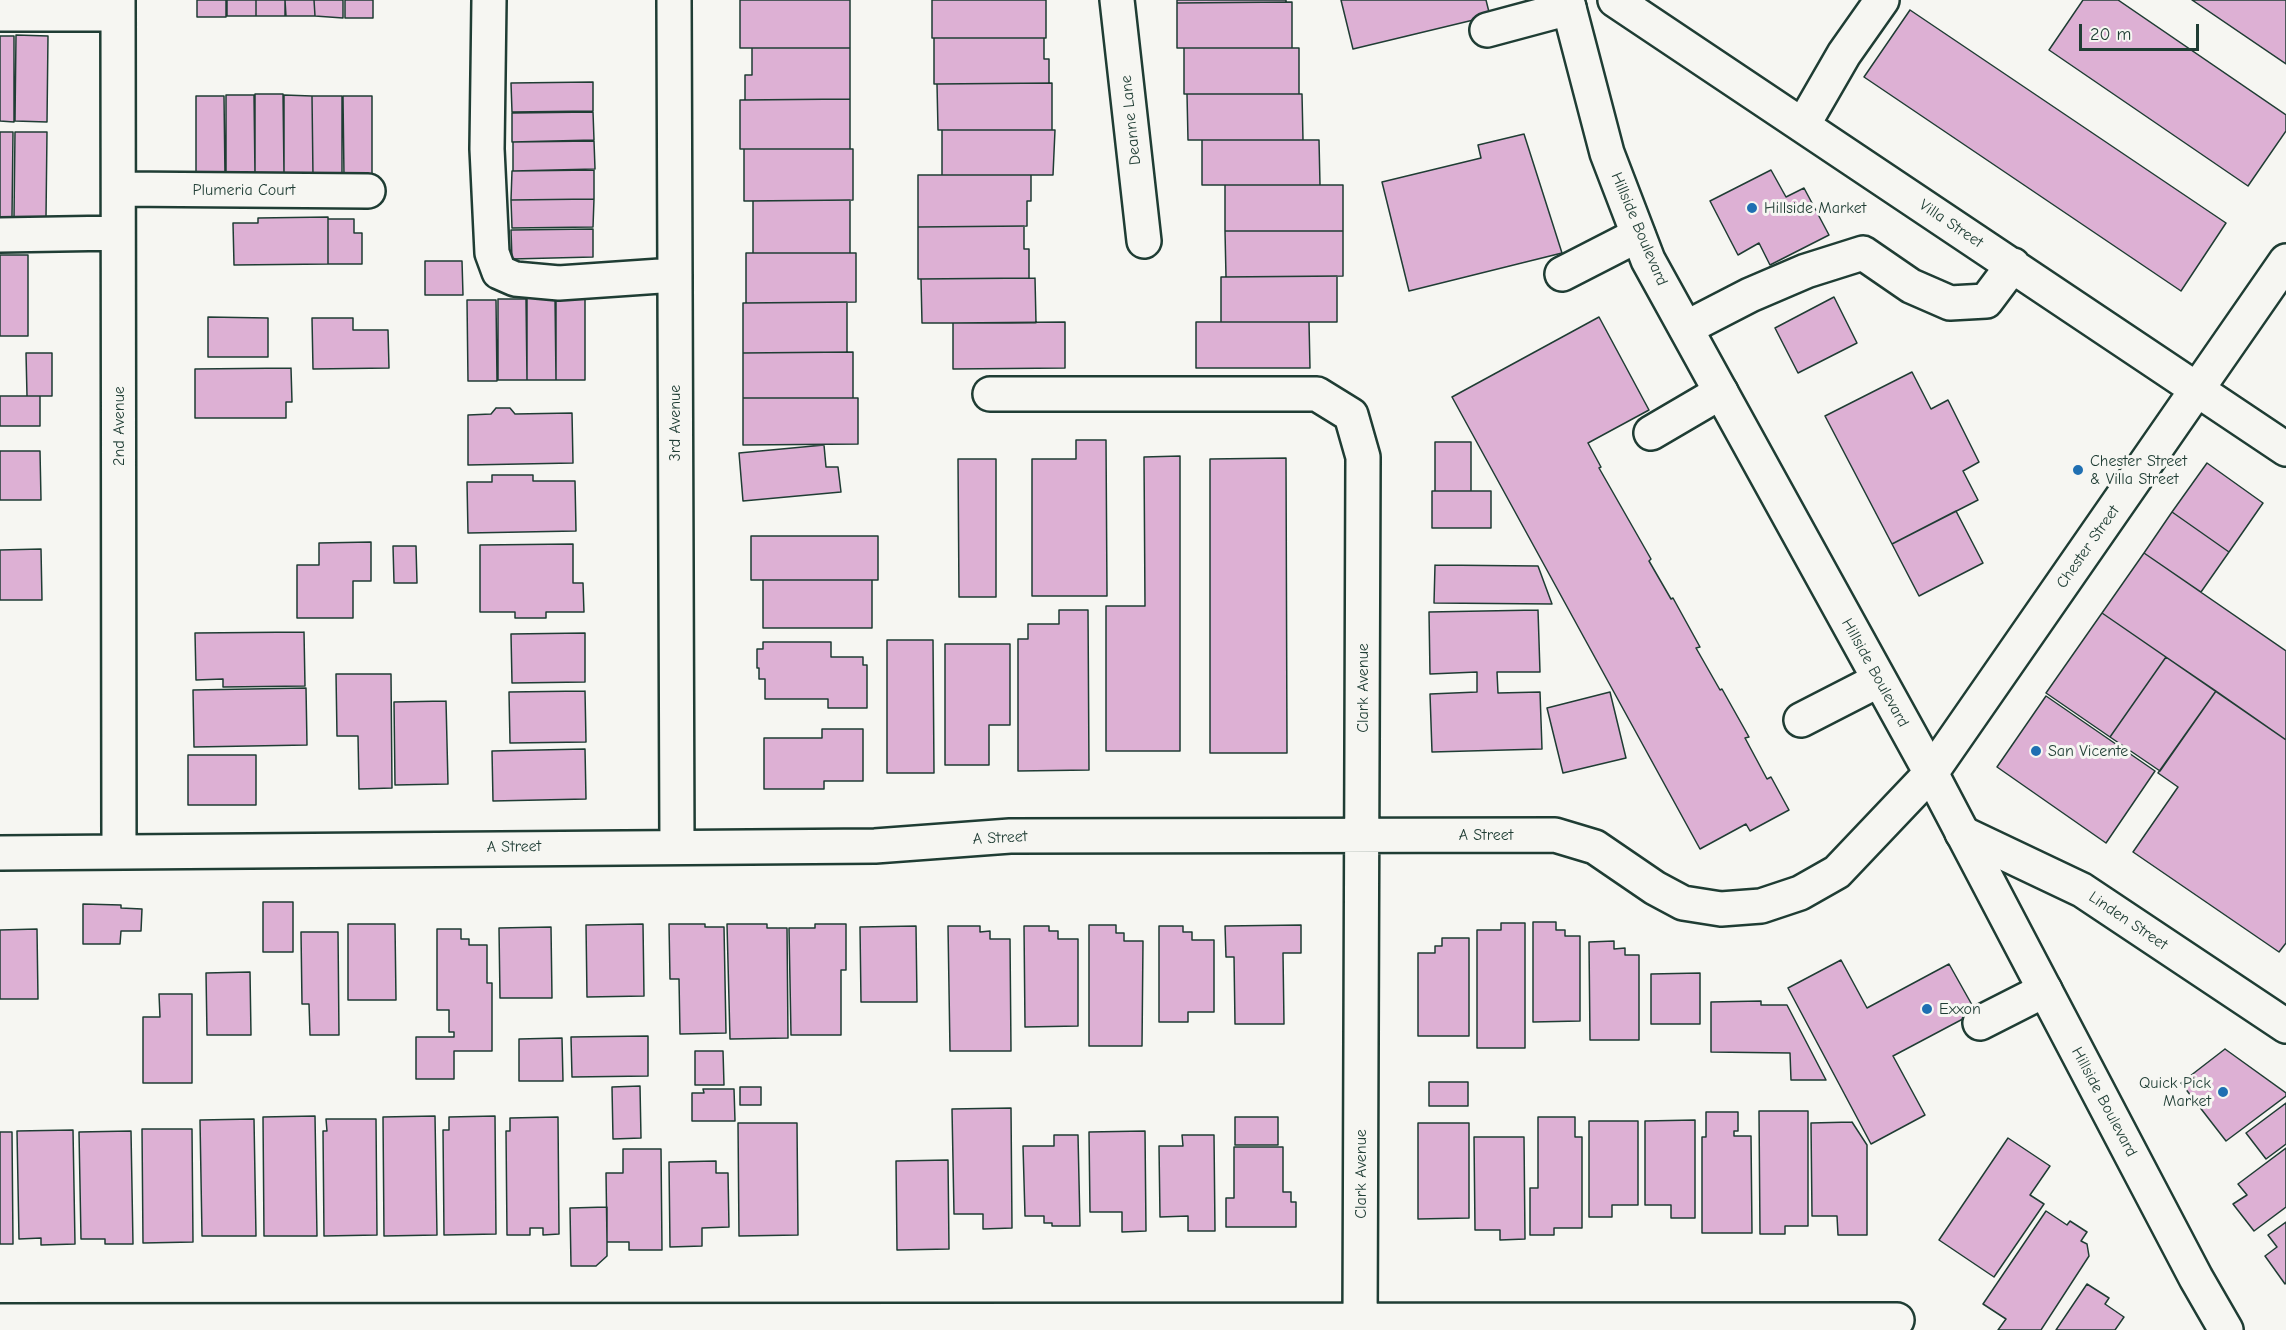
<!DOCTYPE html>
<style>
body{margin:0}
#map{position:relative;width:2286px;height:1330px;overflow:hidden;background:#f6f6f2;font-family:"Comic Neue",sans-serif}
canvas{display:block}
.scale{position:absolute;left:2079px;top:24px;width:120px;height:27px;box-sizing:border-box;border:3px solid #1f3d34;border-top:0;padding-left:8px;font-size:18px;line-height:21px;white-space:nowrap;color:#1f3d34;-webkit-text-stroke:4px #f6f6f2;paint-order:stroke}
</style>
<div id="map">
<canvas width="2286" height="1330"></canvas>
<div class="scale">20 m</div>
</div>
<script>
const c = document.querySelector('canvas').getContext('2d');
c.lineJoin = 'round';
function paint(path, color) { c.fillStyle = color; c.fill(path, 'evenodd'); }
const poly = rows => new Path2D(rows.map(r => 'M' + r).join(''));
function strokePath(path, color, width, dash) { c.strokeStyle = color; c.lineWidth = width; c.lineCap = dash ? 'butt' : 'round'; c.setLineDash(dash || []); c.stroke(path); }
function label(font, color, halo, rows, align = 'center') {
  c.font = font + ' "Comic Neue",sans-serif'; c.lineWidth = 6; c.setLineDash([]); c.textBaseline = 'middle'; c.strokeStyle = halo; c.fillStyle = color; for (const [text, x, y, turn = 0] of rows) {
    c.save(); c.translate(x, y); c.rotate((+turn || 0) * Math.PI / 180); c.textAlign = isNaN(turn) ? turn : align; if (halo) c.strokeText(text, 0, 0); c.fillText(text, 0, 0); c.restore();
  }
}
const building = poly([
 [197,0,226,0,226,17,197,17,197,0],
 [227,0,256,0,256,16,227,16,227,0],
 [256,0,285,0,285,16,256,16,256,0],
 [285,0,314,0,315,16,286,16,285,0],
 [314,0,343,0,343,18,315,16,314,0],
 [345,0,373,0,373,18,345,18,345,0],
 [740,0,850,0,850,48,740,48,740,0],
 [932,0,1046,0,1046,38,932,38,932,0],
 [1177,0,1286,0,1286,2,1177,3,1177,0],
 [1341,0,1486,0,1490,16,1353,49,1341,0],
 [2083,0,2118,0,2286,115,2286,131,2248,186,2049,50,2083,0],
 [2192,0,2286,0,2286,64,2192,0],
 [1292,2,1292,48,1177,48,1177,3,1292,2],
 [1910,10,2226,223,2181,291,1864,77,1910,10],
 [16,35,48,36,47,122,15,121,16,35],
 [0,36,14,36,14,122,0,121,0,36],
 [934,38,1044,38,1044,59,1049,59,1049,83,934,84,934,38],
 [752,48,850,48,850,99,745,100,745,75,752,75,752,48],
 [1184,48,1299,48,1299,94,1184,94,1184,48],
 [593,82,593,111,512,112,511,83,593,82],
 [1052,83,1052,130,938,130,937,84,1052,83],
 [255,94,283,94,284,175,255,175,255,94],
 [1187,94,1302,94,1303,140,1188,140,1187,94],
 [226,95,254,95,255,176,226,176,226,95],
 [284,95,312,96,313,177,284,176,284,95],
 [196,96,224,96,225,177,196,177,196,96],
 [312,96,342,96,342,177,313,177,312,96],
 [343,96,372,96,372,177,344,177,343,96],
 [850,99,850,149,740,149,740,100,850,99],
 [593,112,594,140,512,142,512,113,593,112],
 [942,130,1055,130,1053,175,942,175,942,130],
 [0,132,13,132,12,217,0,217,0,132],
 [15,132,47,132,46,217,14,217,15,132],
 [1524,134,1562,253,1409,291,1382,182,1481,158,1478,145,1524,134],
 [1202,140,1319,140,1320,185,1202,185,1202,140],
 [594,141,595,169,513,171,513,142,594,141],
 [744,149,853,149,853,200,744,201,744,149],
 [594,170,594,199,511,200,512,171,594,170],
 [1771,170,1786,197,1804,188,1829,235,1770,265,1759,243,1738,255,1710,201,1771,170],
 [918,175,1031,175,1031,201,1027,201,1027,226,918,227,918,175],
 [1225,185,1343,185,1343,231,1225,231,1225,185],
 [594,199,593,227,512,228,511,200,594,199],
 [850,200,850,253,753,253,753,201,850,200],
 [328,217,328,264,234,265,233,223,258,223,258,218,328,217],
 [328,219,354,219,354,233,362,233,362,264,328,264,328,219],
 [1024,226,1024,249,1029,249,1029,278,918,279,918,227,1024,226],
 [593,229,593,257,512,259,511,230,593,229],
 [1225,231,1343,231,1343,276,1226,277,1225,231],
 [746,253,856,253,856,302,746,303,746,253],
 [0,255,28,255,28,336,0,336,0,255],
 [425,261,462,261,463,295,425,295,425,261],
 [1337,276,1337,322,1221,322,1221,277,1337,276],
 [1035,278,1036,323,922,323,921,279,1035,278],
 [1834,297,1857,343,1798,373,1775,328,1834,297],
 [527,298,555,298,556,380,527,380,527,298],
 [498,299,526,299,527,380,498,380,498,299],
 [556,299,585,299,585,380,556,380,556,299],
 [467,300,496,300,497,381,468,381,467,300],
 [847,302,847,352,743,353,743,303,847,302],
 [208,317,268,318,268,357,208,357,208,317],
 [1599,317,1649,410,1588,443,1601,467,1599,468,1651,559,1649,561,1671,599,1673,598,1700,647,1696,648,1720,690,1722,689,1749,737,1745,738,1767,779,1771,777,1789,810,1750,831,1746,824,1700,849,1452,397,1599,317],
 [312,318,353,318,353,330,388,330,389,368,313,369,312,318],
 [1065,322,1065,368,953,369,953,323,1065,322],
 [1196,322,1309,322,1310,368,1196,368,1196,322],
 [853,352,853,398,743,398,743,353,853,352],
 [26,353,52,353,52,396,27,396,26,353],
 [291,368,292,402,286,402,286,418,195,418,195,369,291,368],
 [1912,372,1931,409,1948,400,1979,462,1963,471,1978,500,1892,544,1825,416,1912,372],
 [0,396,40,396,40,426,0,426,0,396],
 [743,398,858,398,858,444,743,445,743,398],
 [496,408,510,408,515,414,572,413,573,463,468,465,468,415,491,414,496,408],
 [1076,440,1106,440,1107,596,1032,596,1032,459,1076,459,1076,440],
 [1435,442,1471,442,1471,491,1435,491,1435,442],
 [824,445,826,467,838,467,841,492,743,501,739,453,824,445],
 [0,451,40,451,41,500,0,500,0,451],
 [1180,456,1180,751,1106,751,1106,606,1145,606,1144,457,1180,456],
 [1286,458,1287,753,1210,753,1210,459,1286,458],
 [958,459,996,459,996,597,959,597,958,459],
 [2207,463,2263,503,2229,552,2172,512,2207,463],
 [492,475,533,475,533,481,575,481,576,531,468,533,467,482,492,482,492,475],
 [1432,491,1491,491,1491,528,1432,528,1432,491],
 [1956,511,1983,563,1919,596,1892,544,1956,511],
 [2172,512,2229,552,2201,592,2144,553,2172,512],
 [751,536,878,536,878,580,751,580,751,536],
 [371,542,371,581,353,581,353,618,297,618,297,565,319,565,319,543,371,542],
 [573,544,573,583,583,583,584,612,546,612,546,618,515,618,515,612,480,612,480,545,573,544],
 [393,546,416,546,417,583,394,583,393,546],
 [41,549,42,600,0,600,0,550,41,549],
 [2144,553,2286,651,2286,740,2102,613,2144,553],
 [1435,565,1538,566,1552,604,1434,603,1435,565],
 [763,580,872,580,872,628,763,628,763,580],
 [1059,610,1088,610,1089,770,1018,771,1018,639,1028,639,1028,624,1059,624,1059,610],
 [1538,610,1540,672,1497,672,1498,693,1540,692,1542,749,1432,752,1430,694,1477,692,1477,672,1430,674,1429,612,1538,610],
 [2102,613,2166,657,2110,737,2046,693,2102,613],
 [304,632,305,686,223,687,223,679,196,680,195,633,304,632],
 [585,633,585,682,512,683,511,634,585,633],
 [887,640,933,640,934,773,887,773,887,640],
 [763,642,831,642,831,657,863,657,863,665,867,665,867,708,828,708,828,699,765,699,765,679,759,679,759,668,757,668,757,649,763,649,763,642],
 [945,644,1010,644,1010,725,989,725,989,765,945,765,945,644],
 [2166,657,2216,691,2160,771,2110,737,2166,657],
 [336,674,391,674,392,788,359,789,358,736,337,736,336,674],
 [306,688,307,745,194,747,193,690,306,688],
 [585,691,586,742,510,743,509,692,585,691],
 [2216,691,2286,740,2286,943,2279,952,2133,852,2178,787,2158,773,2216,691],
 [1610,692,1626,758,1563,773,1547,708,1610,692],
 [2046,696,2155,771,2106,843,1997,767,2046,696],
 [446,701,448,784,395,785,394,702,446,701],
 [822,729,863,729,863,781,824,781,824,789,764,789,764,738,822,738,822,729],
 [585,749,586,799,493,801,492,751,585,749],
 [188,755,256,755,256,805,188,805,188,755],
 [263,902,293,902,293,952,263,952,263,902],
 [83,904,121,905,121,908,142,909,141,931,121,931,120,944,83,944,83,904],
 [1533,922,1556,922,1556,930,1565,930,1565,936,1580,936,1580,1021,1533,1022,1533,922],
 [1501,923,1525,923,1525,1048,1477,1048,1477,930,1501,930,1501,923],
 [348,924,395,924,396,1000,348,1000,348,924],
 [643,924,644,996,587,997,586,925,643,924],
 [669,924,705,924,705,927,724,927,726,1033,680,1034,679,979,670,979,669,924],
 [727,924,767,924,767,928,787,928,788,1038,730,1039,727,924],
 [815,924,846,924,846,970,841,970,841,1035,791,1035,789,928,815,928,815,924],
 [1089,925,1116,925,1116,933,1124,933,1124,941,1143,941,1142,1046,1089,1046,1089,925],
 [1301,925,1301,953,1283,953,1284,1024,1235,1024,1234,957,1226,957,1225,926,1301,925],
 [916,926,917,1002,861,1002,860,927,916,926],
 [948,926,980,926,980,932,990,931,990,939,1010,939,1011,1051,950,1051,948,926],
 [1024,926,1049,926,1049,931,1058,931,1058,939,1078,939,1078,1026,1025,1027,1024,926],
 [1159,926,1183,926,1183,932,1192,932,1192,940,1214,940,1214,1012,1188,1012,1188,1022,1159,1022,1159,926],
 [551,927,552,998,500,998,499,928,551,927],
 [37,929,38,999,0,999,0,930,37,929],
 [437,929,461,929,461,939,469,939,469,945,487,945,487,983,492,983,492,1051,454,1051,454,1079,416,1079,416,1037,454,1037,454,1032,449,1032,449,1010,437,1010,437,929],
 [301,932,338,932,339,1035,310,1035,309,1004,302,1004,301,932],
 [1442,938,1469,938,1469,1036,1418,1036,1418,953,1435,953,1435,946,1442,946,1442,938],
 [1614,941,1614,949,1625,948,1625,955,1639,955,1639,1040,1590,1040,1589,942,1614,941],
 [1841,960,1867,1008,1949,964,1976,1012,1893,1056,1925,1115,1871,1144,1788,988,1841,960],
 [250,972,251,1035,207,1035,206,973,250,972],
 [1700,973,1700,1024,1651,1024,1651,974,1700,973],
 [159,994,192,994,192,1083,143,1083,143,1017,160,1017,159,994],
 [1761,1001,1761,1005,1787,1005,1826,1080,1791,1080,1790,1053,1711,1052,1711,1002,1761,1001],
 [648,1036,648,1076,572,1077,571,1037,648,1036],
 [562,1038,563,1081,519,1081,519,1039,562,1038],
 [2225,1049,2286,1093,2286,1096,2226,1141,2181,1083,2225,1049],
 [695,1051,723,1051,724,1085,695,1085,695,1051],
 [1429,1082,1468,1082,1468,1106,1429,1106,1429,1082],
 [640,1086,641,1138,613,1139,612,1087,640,1086],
 [740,1087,761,1087,761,1105,740,1105,740,1087],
 [703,1089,734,1089,735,1121,692,1121,692,1093,704,1093,703,1089],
 [2286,1103,2286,1144,2266,1159,2246,1133,2286,1103],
 [1011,1108,1012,1228,983,1229,983,1214,954,1214,952,1109,1011,1108],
 [1759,1111,1808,1111,1808,1226,1785,1226,1785,1234,1760,1234,1759,1111],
 [1706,1112,1738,1112,1738,1131,1734,1131,1734,1136,1751,1136,1752,1233,1702,1233,1702,1137,1706,1137,1706,1112],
 [315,1116,317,1236,264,1236,263,1117,315,1116],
 [435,1116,437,1235,384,1236,383,1117,435,1116],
 [495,1116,496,1234,444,1235,443,1130,449,1130,449,1117,495,1116],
 [558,1117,559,1234,543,1235,543,1228,530,1228,530,1235,507,1235,506,1131,510,1131,510,1118,558,1117],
 [1235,1117,1278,1117,1278,1145,1235,1145,1235,1117],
 [1538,1117,1575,1117,1575,1137,1582,1137,1582,1228,1554,1228,1554,1235,1530,1235,1530,1188,1538,1188,1538,1117],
 [254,1119,256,1236,202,1236,200,1120,254,1119],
 [326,1119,376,1119,377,1235,324,1236,323,1131,327,1131,326,1119],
 [1695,1120,1695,1218,1671,1218,1671,1205,1645,1205,1645,1121,1695,1120],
 [1589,1121,1638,1121,1638,1205,1612,1205,1612,1217,1589,1217,1589,1121],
 [1852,1122,1867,1145,1867,1235,1838,1235,1837,1216,1812,1216,1811,1123,1852,1122],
 [738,1123,797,1123,798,1235,739,1236,738,1123],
 [1418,1123,1469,1123,1469,1218,1418,1219,1418,1123],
 [142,1129,192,1129,193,1242,143,1243,142,1129],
 [73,1130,75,1244,41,1245,41,1238,19,1239,17,1131,73,1130],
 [131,1131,133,1244,105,1244,105,1239,81,1239,79,1132,131,1131],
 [1145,1131,1146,1231,1122,1232,1122,1212,1090,1212,1089,1132,1145,1131],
 [0,1132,12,1132,13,1244,0,1244,0,1132],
 [1054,1135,1078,1135,1080,1226,1052,1226,1052,1223,1044,1223,1044,1216,1025,1216,1023,1146,1054,1146,1054,1135],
 [1182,1135,1214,1135,1215,1231,1188,1231,1188,1216,1160,1217,1159,1146,1183,1146,1182,1135],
 [1474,1137,1524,1137,1525,1239,1500,1240,1500,1230,1475,1230,1474,1137],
 [2008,1138,2050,1166,2030,1195,2044,1204,1994,1277,1939,1240,2008,1138],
 [1234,1147,1283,1147,1283,1192,1291,1192,1291,1202,1296,1202,1296,1227,1226,1227,1226,1198,1234,1198,1234,1147],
 [2286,1148,2286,1207,2254,1231,2233,1204,2247,1195,2238,1184,2286,1148],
 [623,1149,661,1149,662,1250,629,1250,629,1242,607,1242,606,1173,623,1173,623,1149],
 [948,1160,949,1249,897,1250,896,1161,948,1160],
 [716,1161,716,1173,728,1173,729,1227,702,1228,702,1246,670,1247,669,1162,716,1161],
 [607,1207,607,1256,596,1266,571,1266,570,1208,607,1207],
 [2046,1211,2067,1225,2070,1221,2087,1232,2081,1241,2087,1244,2089,1256,2041,1330,1998,1330,2006,1319,1983,1304,2046,1211],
 [2286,1222,2286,1283,2285,1284,2265,1256,2277,1247,2268,1235,2286,1222],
 [2087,1284,2109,1298,2105,1304,2124,1317,2115,1330,2056,1330,2087,1284]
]);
paint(building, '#ddb0d4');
strokePath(building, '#1f3d34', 1.5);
const minor = poly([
 [118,0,119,851],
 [489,0,487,149,492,253,499,272,515,279,559,283,675,275],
 [674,0,677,846],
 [1117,0,1144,241],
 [1615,0,2286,449],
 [0,14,118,14],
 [1487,30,1569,8],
 [1803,125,1844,54,1882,0],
 [119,189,368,191],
 [0,235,118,233],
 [1562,274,1638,235],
 [1686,328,1750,295,1806,271,1863,253,1911,286,1950,303,1986,301,2013,265],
 [990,394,1317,394,1351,415,1363,457,1360,1330],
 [1651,433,1721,392],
 [1801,720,1879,680],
 [1962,833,2082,890,2286,1026],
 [0,853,875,846,1010,836,1555,835,1595,847,1655,888,1683,903,1721,909,1761,906,1800,893,1837,872,1931,773,2286,261],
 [1980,1023,2045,990],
 [0,1321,1897,1320]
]);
const major = poly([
 [1567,0,1607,153,1648,260,1931,773,2196,1278,2226,1330]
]);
strokePath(minor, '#1f3d34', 38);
strokePath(major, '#1f3d34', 38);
strokePath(minor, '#f6f6f2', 33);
strokePath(major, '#f6f6f2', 33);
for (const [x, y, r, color] of [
 [1752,208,6,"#1f6fb2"],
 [2078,470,6,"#1f6fb2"],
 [2036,751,6,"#1f6fb2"],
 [1927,1009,6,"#1f6fb2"],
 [2223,1092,6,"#1f6fb2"]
]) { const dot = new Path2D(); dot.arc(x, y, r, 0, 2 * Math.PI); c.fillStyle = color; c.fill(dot); strokePath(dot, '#f6f6f2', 2); }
label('16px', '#1f3d34', '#f6f6f2', [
 ["Deanne Lane",1131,120,-96],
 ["Plumeria Court",244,190],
 ["Villa Street",1951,224,34],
 ["Hillside Boulevard",1639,229,67],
 ["3rd Avenue",675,423,-90],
 ["2nd Avenue",119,426,-90],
 ["Chester Street",2088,547,-55],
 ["Hillside Boulevard",1875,673,61],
 ["Clark Avenue",1363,688,-90],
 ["A Street",1486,835],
 ["A Street",1000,838,-3],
 ["A Street",514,847,-1],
 ["Linden Street",2128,921,34],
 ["Hillside Boulevard",2104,1102,62],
 ["Clark Avenue",1361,1174,-90]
]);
label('16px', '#1f3d34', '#f6f6f2', [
 ["Hillside Market",1764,208],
 ["Chester Street",2090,461],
 ["& Villa Street",2090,479],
 ["San Vicente",2048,751],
 ["Exxon",1939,1009],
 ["Quick Pick",2211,1083,"right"],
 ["Market",2211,1101,"right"]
], 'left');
</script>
